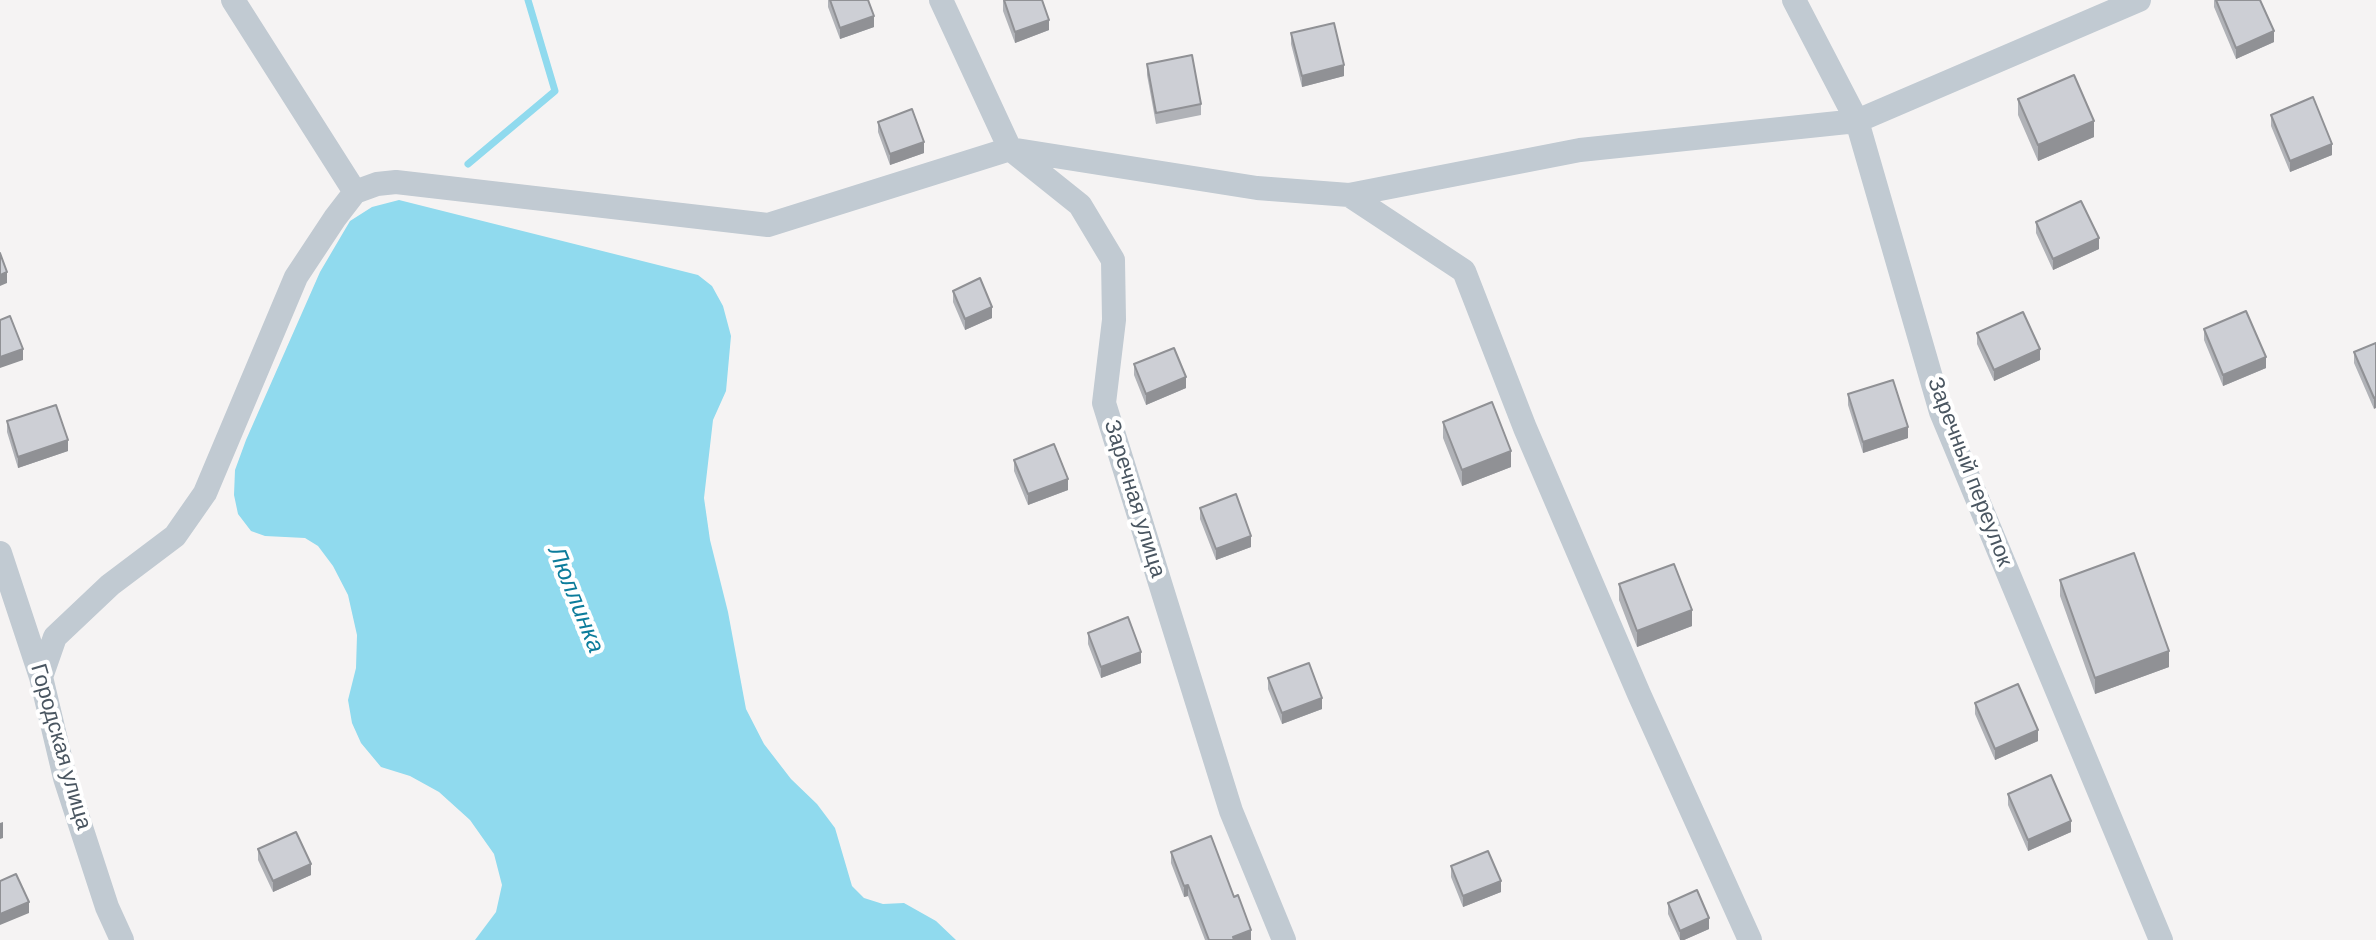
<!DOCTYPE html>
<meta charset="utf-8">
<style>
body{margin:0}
canvas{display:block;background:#f5f3f3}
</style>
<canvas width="2376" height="940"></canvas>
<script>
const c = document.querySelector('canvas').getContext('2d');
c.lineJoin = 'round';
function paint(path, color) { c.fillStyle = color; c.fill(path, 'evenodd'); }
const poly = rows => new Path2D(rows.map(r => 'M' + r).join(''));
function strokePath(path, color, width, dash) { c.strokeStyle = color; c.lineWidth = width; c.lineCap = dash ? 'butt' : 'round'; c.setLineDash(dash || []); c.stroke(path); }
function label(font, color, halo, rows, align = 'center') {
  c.font = font + ' "DM Sans",sans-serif'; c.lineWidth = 8; c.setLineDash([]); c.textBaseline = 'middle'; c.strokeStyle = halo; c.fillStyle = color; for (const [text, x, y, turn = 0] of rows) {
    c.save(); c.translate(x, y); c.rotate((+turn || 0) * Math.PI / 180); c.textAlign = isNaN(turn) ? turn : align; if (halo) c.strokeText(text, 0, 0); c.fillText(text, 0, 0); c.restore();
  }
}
paint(poly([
 [399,200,698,275,712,286,723,306,731,336,726,391,713,420,704,498,710,540,728,612,746,709,764,744,791,779,817,804,835,828,852,886,864,898,883,904,904,903,936,921,956,940,475,940,496,912,502,885,494,854,470,820,439,792,410,776,381,767,361,743,352,723,348,700,356,668,357,635,348,595,333,566,318,546,305,538,265,536,251,531,238,514,234,495,235,470,246,440,320,272,350,221,372,207]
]), '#90daee');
strokePath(poly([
 [468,164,555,91,528,0]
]), '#90daee', 7);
strokePath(poly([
 [233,0,355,192],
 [941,0,1010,149,1080,205,1113,260,1114,320,1104,403,1231,811,1284,940],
 [1794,0,1857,121,1941,412,2161,940],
 [1349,195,1464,271,1525,428,1639,694,1750,940],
 [0,553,41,677,65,778,107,907,122,940],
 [41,677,55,637,110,585,175,536,205,493,296,277,335,218,355,192,377,184,396,182,768,225,1010,149,1257,188,1349,195,1580,150,1857,121,2139,0]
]), '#c1cad2', 24);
paint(poly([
 [828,0,868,0,874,27,840,39,828,7],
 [1003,0,1049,30,1015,43,1003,11],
 [2214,0,2260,0,2274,42,2236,59,2214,7],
 [1291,33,1344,76,1302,87,1291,44],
 [1147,64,1201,104,1201,115,1156,124,1147,75],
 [2018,99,2094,137,2038,161,2018,115],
 [2271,115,2332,155,2290,172,2271,126],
 [878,122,924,153,890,165,878,132],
 [2036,222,2099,249,2053,270,2036,233],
 [953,291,992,318,965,330,953,302],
 [2204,329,2266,368,2223,386,2204,340],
 [1977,333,2040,360,1994,381,1977,344],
 [2376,343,2374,409,2354,363,2354,352],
 [1134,364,1186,388,1146,405,1134,375],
 [1848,394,1908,438,1863,453,1848,405],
 [7,421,68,451,18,468,7,432],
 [1443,422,1511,467,1462,486,1443,438],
 [1014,460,1068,490,1028,505,1014,471],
 [1200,508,1251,547,1216,560,1200,519],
 [2060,580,2169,667,2095,694,2060,596],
 [1619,584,1692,626,1637,647,1619,600],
 [1088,633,1141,663,1101,678,1088,644],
 [1268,678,1322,709,1282,724,1268,689],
 [1975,703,2038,741,1995,760,1975,714],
 [2008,794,2071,832,2028,851,2008,805],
 [258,849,311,875,273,892,258,860],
 [1171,852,1251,940,1205,940,1188,896,1184,897,1171,863],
 [1451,866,1501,892,1463,907,1451,877],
 [1668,903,1709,929,1684,940,1680,940,1668,914]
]), '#b0b2b7');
paint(poly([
 [874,16,874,27,840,39,840,28],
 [1049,20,1049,30,1015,43,1015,32],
 [2274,31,2274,42,2236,59,2236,48],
 [1344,65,1344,76,1302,87,1302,76],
 [2094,121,2094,137,2038,161,2038,145],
 [924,142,924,153,890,165,890,154],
 [2332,144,2332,155,2290,172,2290,161],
 [2099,238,2099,249,2053,270,2053,259],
 [7,272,7,283,0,286,0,275],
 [992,307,992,318,965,330,965,319],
 [23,349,23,360,0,368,0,357],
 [2040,349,2040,360,1994,381,1994,370],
 [2266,357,2266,368,2223,386,2223,375],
 [1186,377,1186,388,1146,405,1146,394],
 [2376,397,2376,408,2374,409,2374,398],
 [1908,427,1908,438,1863,453,1863,442],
 [68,440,68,451,18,468,18,457],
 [1511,451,1511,467,1462,486,1462,470],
 [1068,479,1068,490,1028,505,1028,494],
 [1251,536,1251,547,1216,560,1216,549],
 [1692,610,1692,626,1637,647,1637,631],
 [2169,651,2169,667,2095,694,2095,678],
 [1141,652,1141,663,1101,678,1101,667],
 [1322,698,1322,709,1282,724,1282,713],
 [2038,730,2038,741,1995,760,1995,749],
 [2071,821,2071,832,2028,851,2028,840],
 [3,822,3,838,0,839,0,823],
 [311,864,311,875,273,892,273,881],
 [1501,881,1501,892,1463,907,1463,896],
 [1188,885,1188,896,1184,897,1184,886],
 [29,902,29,913,0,925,0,914],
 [1709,918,1709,929,1684,940,1680,940,1680,931],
 [1251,930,1251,940,1233,940,1233,937]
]), '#909195');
const building = poly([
 [830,0,868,0,874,16,840,28,830,0],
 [1004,0,1042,0,1049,20,1015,32,1004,0],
 [2216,0,2260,0,2274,31,2236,48,2216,0],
 [1334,23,1344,65,1302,76,1291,33,1334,23],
 [1192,55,1201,104,1156,113,1147,64,1192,55],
 [2074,75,2094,121,2038,145,2018,99,2074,75],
 [2313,97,2332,144,2290,161,2271,115,2313,97],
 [912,109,924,142,890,154,878,122,912,109],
 [2081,201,2099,238,2053,259,2036,222,2081,201],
 [0,253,7,272,0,275,0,253],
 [980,278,992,307,965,319,953,291,980,278],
 [2246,311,2266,357,2223,375,2204,329,2246,311],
 [2023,312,2040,349,1994,370,1977,333,2023,312],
 [10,316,23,349,0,357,0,320,10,316],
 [2376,343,2376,397,2374,398,2354,352,2376,343],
 [1174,348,1186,377,1146,394,1134,364,1174,348],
 [1893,380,1908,427,1863,442,1848,394,1893,380],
 [1492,402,1511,451,1462,470,1443,422,1492,402],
 [56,405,68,440,18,457,7,421,56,405],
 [1054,444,1068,479,1028,494,1014,460,1054,444],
 [1236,494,1251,536,1216,549,1200,508,1236,494],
 [2134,553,2169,651,2095,678,2060,580,2134,553],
 [1674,564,1692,610,1637,631,1619,584,1674,564],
 [1128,617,1141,652,1101,667,1088,633,1128,617],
 [1309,663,1322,698,1282,713,1268,678,1309,663],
 [2018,684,2038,730,1995,749,1975,703,2018,684],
 [2051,775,2071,821,2028,840,2008,794,2051,775],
 [296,832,311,864,273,881,258,849,296,832],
 [1211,836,1234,897,1238,895,1251,930,1233,937,1234,940,1209,940,1188,885,1184,886,1171,852,1211,836],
 [1488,851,1501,881,1463,896,1451,866,1488,851],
 [16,874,29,902,0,914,0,881,16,874],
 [1697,890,1709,918,1680,931,1668,903,1697,890]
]);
paint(building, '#cdcfd5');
strokePath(building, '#909195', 2);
label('22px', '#4a5661', '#fff', [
 ["Заречный переулок",1969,472,69],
 ["Заречная улица",1134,499,73],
 ["Городская улица",60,747,74]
]);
label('italic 24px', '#0c7c9b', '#fff', [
 ["Люллинка",575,600,68]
]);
</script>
